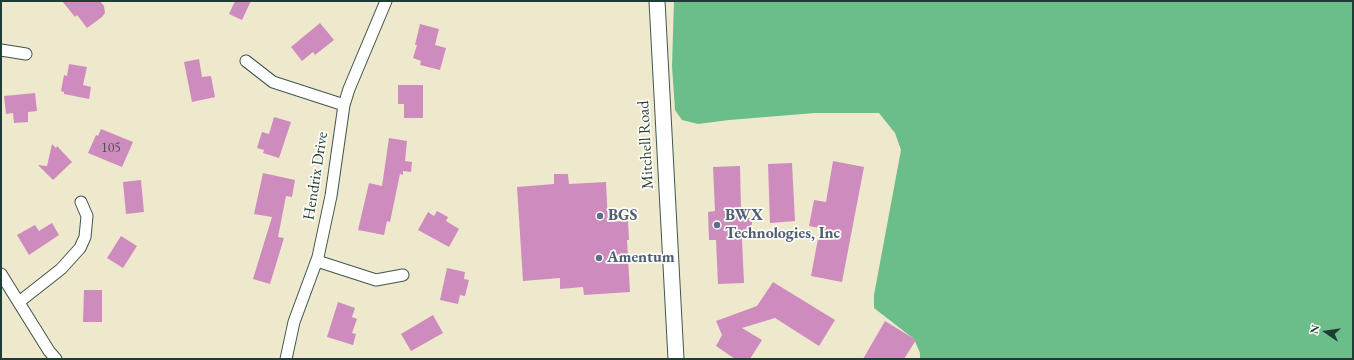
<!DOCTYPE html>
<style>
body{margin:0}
#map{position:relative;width:1354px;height:360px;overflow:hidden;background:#eee8cd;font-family:"EB Garamond",serif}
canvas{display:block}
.frame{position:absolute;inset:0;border:2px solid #1f3d34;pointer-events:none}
.north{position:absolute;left:1306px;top:312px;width:40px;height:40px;-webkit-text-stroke:3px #fdfcf7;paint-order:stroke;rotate:283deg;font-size:11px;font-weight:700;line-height:16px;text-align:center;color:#1f3d34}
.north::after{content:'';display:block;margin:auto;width:14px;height:18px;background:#1f3d34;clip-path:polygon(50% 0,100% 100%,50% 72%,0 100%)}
</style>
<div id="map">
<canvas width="1354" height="360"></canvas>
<div class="frame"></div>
<div class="north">N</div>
</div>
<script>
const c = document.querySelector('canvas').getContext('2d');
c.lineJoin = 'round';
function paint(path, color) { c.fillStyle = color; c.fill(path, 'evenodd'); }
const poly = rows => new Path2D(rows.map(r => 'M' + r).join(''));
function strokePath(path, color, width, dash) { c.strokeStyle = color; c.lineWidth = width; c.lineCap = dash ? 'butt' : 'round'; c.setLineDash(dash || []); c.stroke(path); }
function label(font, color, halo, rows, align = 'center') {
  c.font = font + ' "EB Garamond",serif'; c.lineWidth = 3.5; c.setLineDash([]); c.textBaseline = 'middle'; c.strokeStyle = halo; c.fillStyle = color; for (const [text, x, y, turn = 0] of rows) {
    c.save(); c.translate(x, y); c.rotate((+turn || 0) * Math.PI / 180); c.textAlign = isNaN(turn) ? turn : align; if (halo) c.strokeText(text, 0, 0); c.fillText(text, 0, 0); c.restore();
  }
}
paint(poly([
 [674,1,1353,1,1353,359,920,359,920,353,914,339,874,308,874,295,901,150,895,133,879,113,815,113,729,120,698,124,682,120,675,110,672,66]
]), '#6bbd8a');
paint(poly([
 [62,1,100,1,104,6,105,13,102,17,87,28,77,15,75,17],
 [235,1,251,1,242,20,229,14],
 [320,23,334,40,315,55,313,52,302,61,291,47],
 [420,24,439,29,435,45,446,48,440,70,420,65,421,61,413,58,417,45,415,45],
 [199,59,202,77,211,76,215,97,192,102,184,62],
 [69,64,87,67,83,85,91,87,89,99,64,94,64,92,61,91,64,75,67,76],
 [398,85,423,85,423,118,404,118,404,104,398,104],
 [35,93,37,111,28,112,28,122,14,123,13,113,6,114,4,96],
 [274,117,291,122,279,158,263,153,264,150,257,148,262,132,269,134],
 [101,129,133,142,122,167,88,153,96,135,98,136],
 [389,138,407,141,405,161,412,162,411,172,403,171,403,175,400,174,390,222,387,221,384,235,358,230,369,183,382,186],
 [52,144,56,148,57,146,72,162,53,180,38,165,47,166],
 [833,161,864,167,842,282,811,276,820,228,809,226,814,200,826,202],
 [792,163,795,221,770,223,768,164],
 [740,166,741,210,747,210,747,218,752,218,752,230,748,230,748,239,742,239,744,283,718,284,716,240,709,240,708,212,715,211,713,167],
 [263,173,295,180,292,197,286,196,278,237,284,238,270,284,253,279,272,217,254,214],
 [554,174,568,174,569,184,606,182,608,222,628,221,629,240,627,240,630,292,584,295,583,287,560,289,560,278,523,281,517,187,554,184],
 [141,180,144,212,126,214,123,182],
 [437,211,448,217,446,221,459,229,449,247,418,230,428,212,434,216],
 [52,223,59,235,29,255,17,235,35,225,39,231],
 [121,236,137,246,123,268,107,258],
 [447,268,465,272,464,279,469,280,465,296,460,295,458,304,440,300],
 [773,282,835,320,819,346,775,318,742,328,762,340,750,359,735,359,716,346,722,335,716,321,757,306],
 [84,290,102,290,102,322,83,322],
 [338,302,355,308,352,317,357,319,352,333,356,334,353,345,327,337],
 [433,315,443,333,411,351,401,334],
 [885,321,916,340,904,359,863,359]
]), '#ce8cbe');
const street = poly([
 [1,50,26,54],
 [246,61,273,82,344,105],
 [317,261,376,280,403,275],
 [1,274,49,351,56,359],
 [19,302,61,269,80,248,85,237,87,216,81,202],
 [286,359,294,322,318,257,331,196,344,105,349,89,386,1]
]);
const secondary = poly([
 [657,1,676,359]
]);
strokePath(street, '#3e574b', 13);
strokePath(secondary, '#3e574b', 17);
strokePath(street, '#fff', 11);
strokePath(secondary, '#fff', 15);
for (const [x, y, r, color] of [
 [600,216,4,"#5c6f8a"],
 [717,225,4,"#5c6f8a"],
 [599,258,4,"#5c6f8a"]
]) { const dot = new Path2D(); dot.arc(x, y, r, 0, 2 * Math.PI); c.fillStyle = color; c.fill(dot); strokePath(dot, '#fdfcf7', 1.5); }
label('14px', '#4b5156', null, [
 ["105",111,148]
]);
label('16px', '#1f3d34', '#fdfcf7', [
 ["Mitchell Road",646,145,-93],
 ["Hendrix Drive",316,176,-81]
]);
label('bold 16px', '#4e5e75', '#fdfcf7', [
 ["BGS",608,216],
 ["BWX",725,216],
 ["Technologies, Inc",725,234],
 ["Amentum",607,258]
], 'left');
</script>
